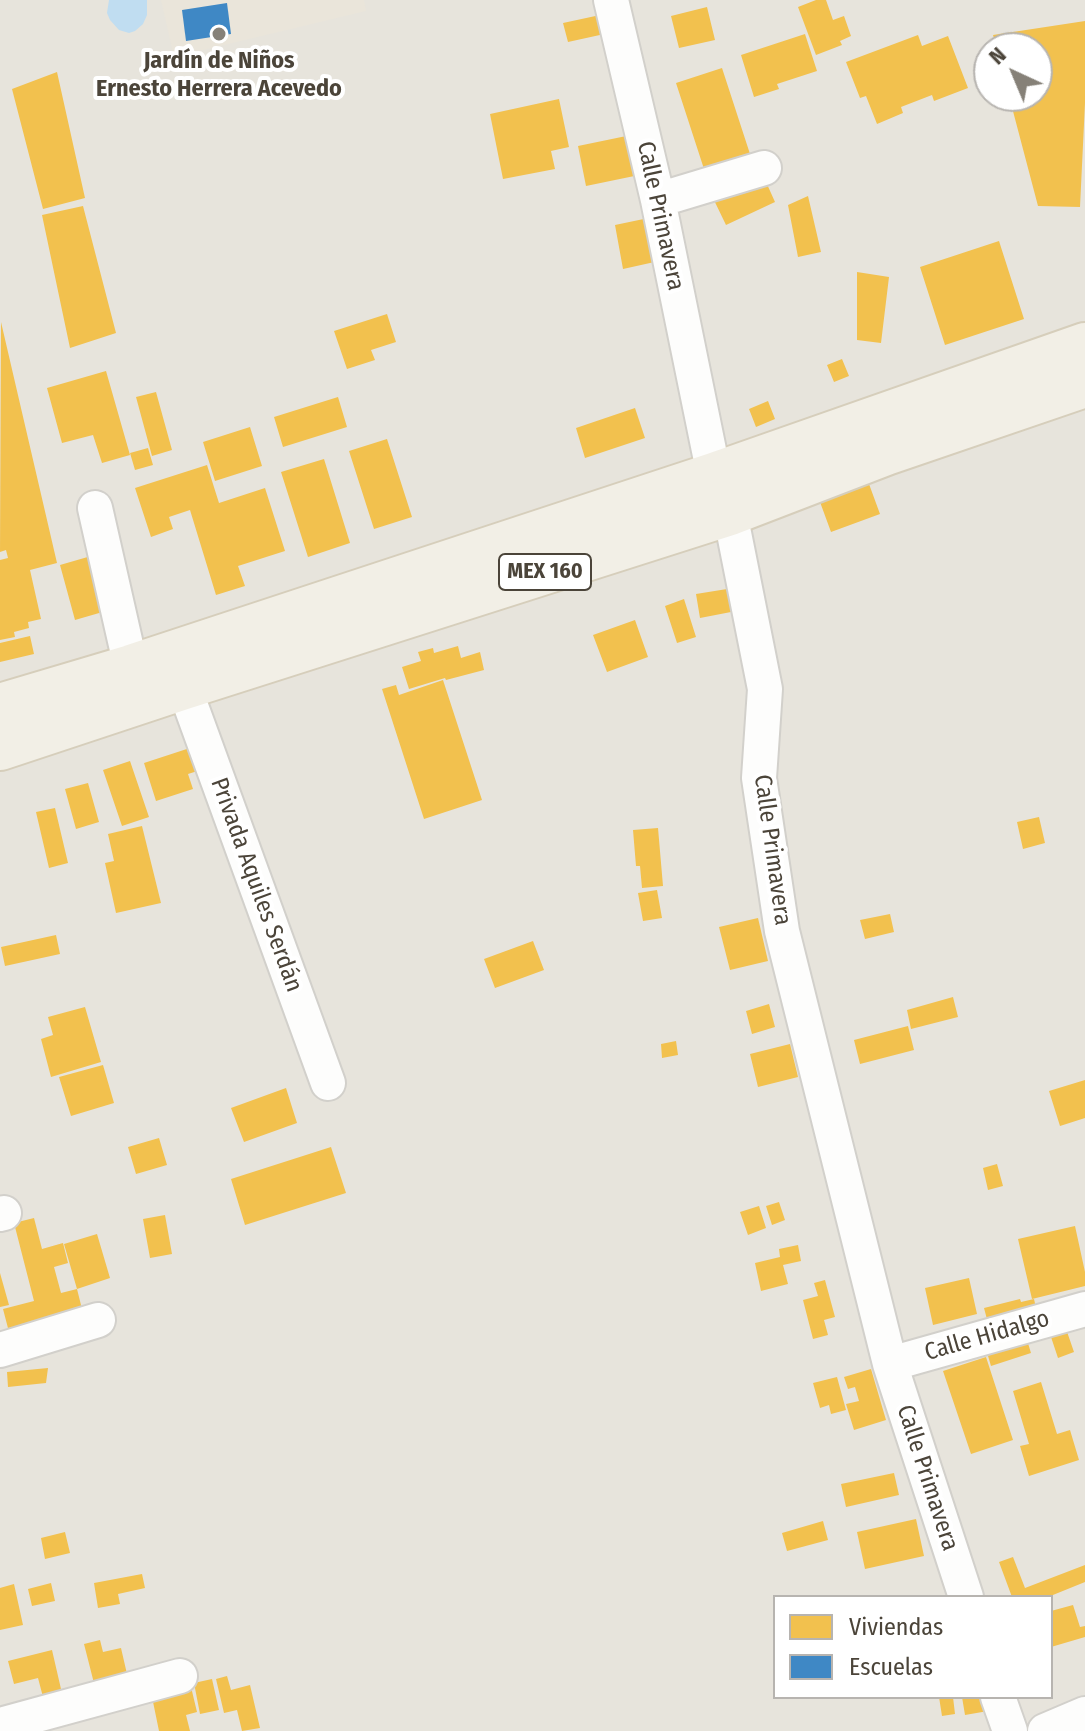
<!DOCTYPE html>
<meta charset="utf-8">
<style>
body{margin:0}
#map{position:relative;width:1085px;height:1731px;overflow:hidden;background:#f4f2ee;font-family:"Fira Sans Condensed",sans-serif}
canvas{display:block}
.legend{position:absolute;left:773px;top:1595px;width:280px;height:104px;box-sizing:border-box;background:#fff;border:2px solid #b7b4b0;margin:0;padding:10px 14px;list-style:none;font-size:24px;color:#4b4439}
.legend li{display:flex;align-items:center;gap:16px;height:40px}
.legend b{width:40px;border:2px solid #b7b4b0}
.north{position:absolute;left:973px;top:32px;width:80px;height:80px;box-sizing:border-box;background:#fff;border:2px solid #b7b4b0;border-radius:50%;rotate:316deg;font-size:22px;font-weight:700;line-height:32px;text-align:center;color:#4b4439}
.north::after{content:'';display:block;margin:auto;width:28px;height:36px;background:#868178;clip-path:polygon(50% 0,100% 100%,50% 72%,0 100%)}
</style>
<div id="map">
<canvas width="1085" height="1731"></canvas>
<ul class="legend">
<li><b style="height:22px;background:#f2c14e"></b>Viviendas</li>
<li><b style="height:22px;background:#3f88c5"></b>Escuelas</li>
</ul>
<div class="north">N</div>
</div>
<script>
const c = document.querySelector('canvas').getContext('2d');
c.lineJoin = 'round';
function paint(path, color) { c.fillStyle = color; c.fill(path, 'evenodd'); }
const poly = rows => new Path2D(rows.map(r => 'M' + r).join(''));
function strokePath(path, color, width, dash) { c.strokeStyle = color; c.lineWidth = width; c.lineCap = dash ? 'butt' : 'round'; c.setLineDash(dash || []); c.stroke(path); }
function label(font, color, halo, rows, align = 'center') {
  c.font = font + ' "Fira Sans Condensed",sans-serif'; c.lineWidth = 8; c.setLineDash([]); c.textBaseline = 'middle'; c.strokeStyle = halo; c.fillStyle = color; for (const [text, x, y, turn = 0] of rows) {
    c.save(); c.translate(x, y); c.rotate((+turn || 0) * Math.PI / 180); c.textAlign = isNaN(turn) ? turn : align; if (halo) c.strokeText(text, 0, 0); c.fillText(text, 0, 0); c.restore();
  }
}
paint(poly([
 [0,0,1085,0,1085,1731,0,1731],
 [989,48,1037,48,1037,96,989,96],
 [775,1597,1051,1597,1051,1697,775,1697]
]), '#e7e4dc');
paint(poly([
 [161,0,364,0,366,11,174,57]
]), '#eae5da');
paint(poly([
 [109,0,147,0,147,15,143,24,135,31,129,33,119,30,110,20,107,13]
]), '#c0ddf1');
paint(poly([
 [816,0,826,0,833,20,844,16,851,36,840,41,842,45,816,55,798,7],
 [707,7,715,40,679,48,671,16],
 [614,12,618,31,568,42,563,23],
 [1085,21,1085,103,1080,207,1038,206,1009,96,1037,96,1037,48,997,48,993,35],
 [805,34,817,71,777,84,779,89,754,97,741,55],
 [918,35,922,46,948,36,968,88,934,101,932,95,901,107,903,113,877,124,866,96,860,98,846,62],
 [722,68,750,154,704,169,676,83],
 [57,72,85,198,43,209,12,89],
 [559,99,569,147,551,151,555,169,503,179,490,114],
 [636,134,644,174,586,186,578,146],
 [762,173,775,202,726,225,712,196],
 [808,196,821,252,798,257,788,205],
 [83,206,116,333,70,348,42,215],
 [658,216,668,259,623,269,615,225],
 [999,241,1024,319,945,345,920,267],
 [857,272,889,277,881,343,857,340],
 [387,314,396,342,371,350,375,360,347,369,334,331],
 [1,322,57,563,30,570,41,619,28,622,29,628,14,632,15,637,0,640,0,560,8,558,6,550,0,552],
 [842,359,849,376,834,382,827,365],
 [106,371,130,455,102,463,93,435,62,443,47,388],
 [156,392,172,450,152,456,136,397],
 [338,397,347,427,283,447,274,417],
 [768,401,775,419,756,427,749,409],
 [635,408,645,438,585,458,576,428],
 [250,427,262,466,215,481,203,442],
 [387,439,412,517,374,529,349,451],
 [148,448,153,465,135,470,130,453],
 [324,459,350,543,308,557,281,472],
 [207,465,219,503,265,488,285,551,238,566,245,586,216,595,190,510,169,517,173,529,151,537,135,488],
 [869,484,880,514,831,532,820,502],
 [98,554,113,609,75,620,60,565],
 [727,589,731,612,700,618,696,594],
 [684,599,696,637,677,643,665,606],
 [635,620,648,657,607,672,593,635],
 [30,636,34,654,0,662,0,643],
 [458,646,461,658,480,652,484,670,446,680,445,678,409,689,402,667,421,661,418,652,433,648,434,653],
 [443,680,482,800,424,819,382,689,396,685,399,695],
 [199,745,207,768,188,774,193,789,156,801,144,763],
 [130,761,149,817,122,826,103,770],
 [88,783,99,822,76,829,65,789],
 [55,808,68,863,49,868,36,812],
 [1039,817,1045,843,1023,849,1017,822],
 [142,826,161,903,116,913,105,863,114,861,108,834],
 [658,828,663,886,642,888,640,866,636,866,633,830],
 [657,890,662,918,643,921,638,893],
 [890,914,894,932,865,939,860,920],
 [758,918,768,961,730,970,719,927],
 [56,935,60,954,5,966,1,947],
 [533,941,544,970,495,988,484,959],
 [953,997,958,1017,911,1029,907,1010],
 [769,1004,775,1027,752,1034,746,1011],
 [85,1007,101,1062,51,1077,41,1039,53,1035,48,1017],
 [908,1026,914,1050,860,1064,854,1040],
 [676,1041,678,1055,662,1058,661,1044],
 [790,1044,798,1077,758,1087,750,1054],
 [103,1065,114,1103,71,1116,59,1077],
 [1085,1080,1085,1118,1060,1126,1049,1091],
 [286,1088,297,1123,244,1142,231,1108],
 [159,1138,167,1165,136,1174,128,1147],
 [331,1147,346,1193,245,1225,231,1179],
 [997,1164,1003,1186,988,1190,983,1168],
 [779,1202,785,1220,772,1225,766,1206],
 [759,1206,766,1228,748,1235,740,1212],
 [165,1215,172,1254,150,1258,143,1219],
 [34,1218,42,1249,63,1243,68,1263,54,1267,61,1293,77,1289,83,1313,9,1332,3,1309,34,1301,14,1223],
 [1075,1226,1085,1272,1085,1286,1032,1299,1018,1239],
 [97,1234,110,1278,77,1289,64,1244],
 [798,1245,801,1261,783,1265,788,1284,761,1291,755,1263,780,1257,779,1249],
 [0,1273,9,1305,0,1307],
 [969,1278,977,1314,933,1325,925,1288],
 [825,1280,835,1317,824,1320,828,1335,813,1339,803,1300,818,1296,814,1283],
 [1020,1299,1021,1302,1034,1299,1037,1312,988,1323,984,1308],
 [1064,1323,1074,1352,1058,1358,1048,1328],
 [1023,1327,1031,1353,991,1366,983,1339],
 [986,1357,1013,1440,971,1454,943,1371],
 [48,1368,46,1383,8,1387,7,1372],
 [871,1369,886,1420,854,1430,846,1404,859,1401,855,1387,848,1389,844,1377],
 [837,1377,846,1410,831,1414,829,1405,820,1408,813,1383],
 [1041,1382,1057,1434,1070,1430,1079,1460,1029,1476,1020,1446,1029,1444,1013,1391],
 [894,1473,899,1495,846,1507,841,1484],
 [916,1519,924,1556,865,1569,857,1532],
 [823,1521,828,1540,787,1551,782,1533],
 [65,1532,70,1553,45,1559,41,1538],
 [1013,1557,1025,1588,1085,1565,1085,1582,1048,1597,1012,1597,999,1562],
 [142,1574,145,1588,118,1594,120,1604,98,1608,94,1583],
 [51,1583,55,1601,32,1606,28,1589],
 [14,1584,23,1625,0,1630,0,1588],
 [1073,1605,1080,1627,1085,1626,1085,1637,1051,1647,1051,1611],
 [100,1640,103,1652,121,1648,130,1687,97,1695,84,1644],
 [52,1650,64,1702,43,1697,38,1678,14,1684,8,1661],
 [227,1676,231,1690,250,1685,260,1728,242,1731,237,1710,224,1713,216,1679],
 [212,1679,219,1710,200,1714,194,1683],
 [191,1687,197,1712,186,1715,190,1731,159,1731,151,1692],
 [939,1697,953,1697,955,1714,942,1716],
 [962,1697,986,1697,988,1711,965,1715]
]), '#f2c14e');
paint(poly([
 [227,3,231,34,186,41,182,10]
]), '#3f88c5');
const minor = poly([
 [611,0,658,200,714,475,730,513,765,689,759,778,782,931,890,1364,966,1597],
 [658,200,764,168],
 [95,508,131,667],
 [184,687,328,1083],
 [0,1214,4,1213],
 [0,1350,98,1320],
 [890,1364,1085,1309],
 [998,1697,1010,1731],
 [0,1725,180,1676],
 [1045,1731,1085,1714]
]);
const major = poly([
 [0,706,131,667,714,475,1085,345],
 [0,748,184,687,730,513,886,453,1085,385]
]);
strokePath(minor, '#d2d0cb', 38);
strokePath(major, '#d6cebb', 48);
strokePath(minor, '#fdfdfc', 34);
strokePath(major, '#f2efe6', 44);
for (const [x, y, r, color] of [
 [219,34,8,"#868178"]
]) { const dot = new Path2D(); dot.arc(x, y, r, 0, 2 * Math.PI); c.fillStyle = color; c.fill(dot); strokePath(dot, '#fff', 3); }
for (const [x, y, w] of [
 [545,572,92]
]) { const box = new Path2D(); box.roundRect(x - w / 2, y - 18, w, 36, 6); c.fillStyle = '#fff'; c.fill(box); strokePath(box, '#4b4439', 2); }
label('bold 22px', '#4b4439', null, [
 ["MEX 160",545,572]
]);
label('bold 24px', '#4b4439', '#fff', [
 ["Jardín de Niños",219,61],
 ["Ernesto Herrera Acevedo",219,89]
]);
label('24px', '#4b4439', '#fff', [
 ["Calle Primavera",660,216,78],
 ["Calle Primavera",772,850,82],
 ["Privada Aquiles Serdán",256,885,70],
 ["Calle Hidalgo",987,1336,-16],
 ["Calle Primavera",927,1478,72]
]);
</script>
